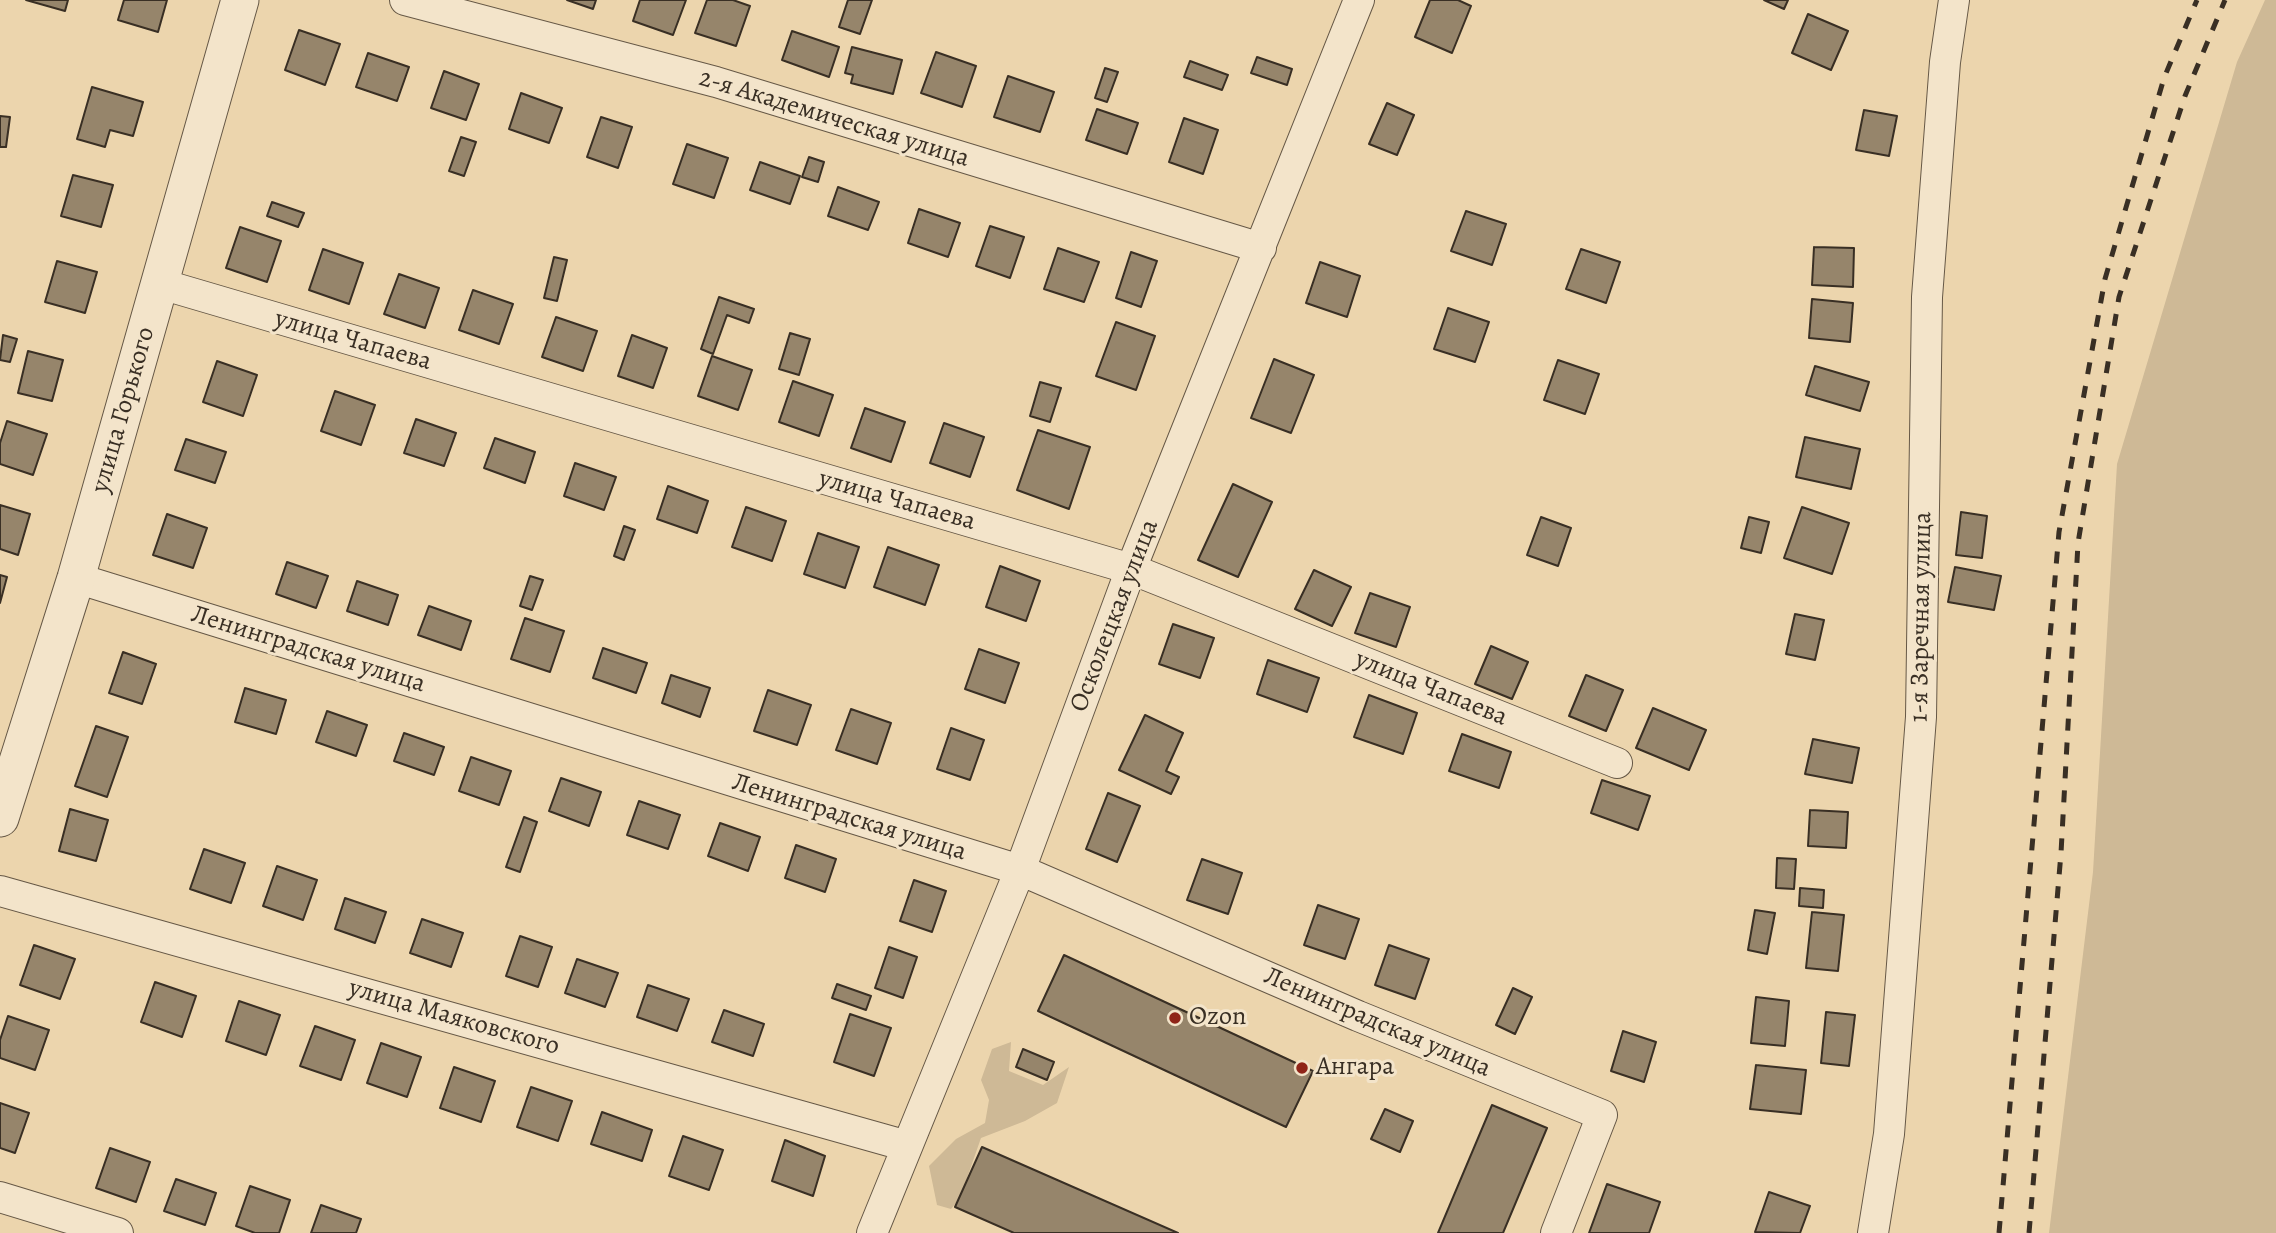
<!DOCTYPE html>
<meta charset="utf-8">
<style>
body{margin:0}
canvas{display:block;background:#ecd5ad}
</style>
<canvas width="2276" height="1233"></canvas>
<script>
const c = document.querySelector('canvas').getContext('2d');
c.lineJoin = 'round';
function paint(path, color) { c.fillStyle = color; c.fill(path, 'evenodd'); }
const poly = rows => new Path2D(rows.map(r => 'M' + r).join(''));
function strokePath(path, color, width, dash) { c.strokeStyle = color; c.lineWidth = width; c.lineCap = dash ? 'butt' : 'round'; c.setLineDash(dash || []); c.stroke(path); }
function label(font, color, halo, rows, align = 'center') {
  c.font = font + ' Alegreya,serif'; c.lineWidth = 6; c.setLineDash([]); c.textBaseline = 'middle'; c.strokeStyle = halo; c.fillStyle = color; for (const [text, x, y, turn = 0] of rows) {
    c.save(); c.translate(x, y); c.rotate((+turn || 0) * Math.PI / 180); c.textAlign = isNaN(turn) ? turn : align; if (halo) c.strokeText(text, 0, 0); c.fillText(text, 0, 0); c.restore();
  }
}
paint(poly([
 [2265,0,2276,0,2276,1233,2049,1233,2093,872,2117,464,2237,62],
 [1011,1042,1009,1071,1043,1085,1069,1067,1057,1103,1025,1121,981,1138,960,1198,951,1209,937,1205,929,1166,956,1139,985,1123,989,1100,981,1080,992,1049]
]), '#ceb996');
const building = poly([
 [26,0,68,0,65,11,26,0],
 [124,0,167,0,158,32,118,20,124,0],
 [567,0,596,0,593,9,567,0],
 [640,0,686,0,673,35,633,21,640,0],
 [707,0,733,0,750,6,736,46,695,33,707,0],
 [848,0,872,0,860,34,839,27,848,0],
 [1430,0,1458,0,1471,6,1452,53,1415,37,1430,0],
 [1764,0,1788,0,1784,9,1764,0],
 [1808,14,1848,31,1831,70,1792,53,1808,14],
 [299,30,340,44,325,85,285,70,299,30],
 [792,31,839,47,829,77,782,60,792,31],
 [852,47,902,60,893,94,851,83,853,75,845,73,852,47],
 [936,52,976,66,962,107,921,93,936,52],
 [368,53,409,67,397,101,356,87,368,53],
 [1257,57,1292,69,1287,85,1251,73,1257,57],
 [1190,61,1228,75,1222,90,1184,77,1190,61],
 [1105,68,1118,72,1107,102,1095,98,1105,68],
 [444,71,479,84,466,120,431,108,444,71],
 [1008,76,1054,92,1040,132,994,117,1008,76],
 [92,87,143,102,133,136,110,130,105,147,77,139,92,87],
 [521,93,562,108,549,143,509,129,521,93],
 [1387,103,1414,115,1397,155,1369,144,1387,103],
 [1097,109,1138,123,1127,154,1086,140,1097,109],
 [1864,110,1897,116,1889,156,1856,150,1864,110],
 [0,116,10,117,6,147,0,147,0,116],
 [601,117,632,127,618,168,587,157,601,117],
 [1184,118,1218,130,1203,174,1169,162,1184,118],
 [461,137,476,142,464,176,449,171,461,137],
 [687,144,728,158,714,198,673,184,687,144],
 [809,157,824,162,818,182,802,177,809,157],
 [760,162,800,176,790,204,750,190,760,162],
 [73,175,113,185,101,227,61,216,73,175],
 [838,187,879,202,868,230,828,216,838,187],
 [272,202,304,213,298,227,267,216,272,202],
 [919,209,960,223,948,257,908,243,919,209],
 [1466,211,1506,224,1492,265,1451,251,1466,211],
 [990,226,1024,237,1010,278,976,266,990,226],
 [240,227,281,241,267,282,226,268,240,227],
 [1814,247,1854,248,1853,287,1812,285,1814,247],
 [1058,248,1099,262,1084,302,1044,289,1058,248],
 [323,249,363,263,349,304,309,290,323,249],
 [1581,249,1620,262,1606,303,1566,289,1581,249],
 [1131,252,1157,261,1141,307,1116,298,1131,252],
 [554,257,567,260,557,301,544,298,554,257],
 [57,261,97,272,85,313,45,302,57,261],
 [1320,262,1360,276,1347,317,1306,303,1320,262],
 [399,274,439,288,425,328,384,314,399,274],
 [473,290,513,304,499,344,459,330,473,290],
 [719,297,754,309,749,323,727,315,713,354,701,349,719,297],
 [1812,299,1853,303,1850,342,1809,338,1812,299],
 [1448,308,1489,322,1475,362,1434,349,1448,308],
 [556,317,597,331,583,371,542,357,556,317],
 [1116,322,1155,336,1136,390,1096,376,1116,322],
 [790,333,810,339,799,375,779,369,790,333],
 [3,335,17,339,10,362,0,360,3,335],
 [632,335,667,348,653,388,618,376,632,335],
 [28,351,63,360,52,401,18,393,28,351],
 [712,356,752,370,738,410,698,396,712,356],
 [1274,359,1314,375,1291,433,1251,418,1274,359],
 [1558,360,1599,374,1585,414,1544,400,1558,360],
 [217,361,257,375,243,416,203,402,217,361],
 [1815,366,1869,382,1860,411,1806,395,1815,366],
 [793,381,833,395,819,436,779,422,793,381],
 [1040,382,1061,388,1050,422,1030,416,1040,382],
 [335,391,375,405,361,445,321,431,335,391],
 [865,408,905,422,891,462,851,448,865,408],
 [416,419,456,433,444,466,404,453,416,419],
 [7,421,47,434,33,475,0,464,0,443,7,421],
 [944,423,984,437,970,477,930,463,944,423],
 [1038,430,1090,447,1069,509,1017,490,1038,430],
 [1805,437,1860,449,1851,489,1796,477,1805,437],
 [495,438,535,452,525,483,484,468,495,438],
 [186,439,226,452,215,483,175,470,186,439],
 [575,463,616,477,604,510,564,496,575,463],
 [1233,484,1272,502,1238,577,1198,560,1233,484],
 [668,486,708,501,697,533,657,519,668,486],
 [0,505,30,514,18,555,0,549,0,505],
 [746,507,786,521,772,561,732,547,746,507],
 [1802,507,1849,523,1832,574,1784,558,1802,507],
 [1961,512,1987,516,1982,558,1956,555,1961,512],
 [167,514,207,528,193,568,153,555,167,514],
 [1541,517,1571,528,1558,566,1527,555,1541,517],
 [1749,517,1769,522,1761,553,1741,548,1749,517],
 [624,526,635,530,624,560,614,556,624,526],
 [818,533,859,547,845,588,804,574,818,533],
 [888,547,939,565,925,605,874,587,888,547],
 [287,562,328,576,316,608,276,594,287,562],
 [1000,566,1040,581,1026,621,986,607,1000,566],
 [1955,567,2001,576,1994,610,1948,602,1955,567],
 [1314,570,1351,587,1332,626,1295,609,1314,570],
 [0,575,7,577,0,603,0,575],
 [530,576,543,580,532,610,520,606,530,576],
 [357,581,398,595,388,625,347,611,357,581],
 [1370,593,1410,607,1396,647,1355,633,1370,593],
 [429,606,471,621,461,650,418,635,429,606],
 [1795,614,1824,620,1815,660,1786,654,1795,614],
 [525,618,564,631,550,672,511,659,525,618],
 [1173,624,1214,638,1200,678,1159,664,1173,624],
 [1491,646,1528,662,1512,699,1475,684,1491,646],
 [603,648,647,663,636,693,593,678,603,648],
 [979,649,1019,663,1005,703,965,689,979,649],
 [123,652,156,664,142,704,109,693,123,652],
 [1268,660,1319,678,1307,712,1257,694,1268,660],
 [671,675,710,688,700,717,662,703,671,675],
 [1586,675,1623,690,1606,731,1569,716,1586,675],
 [245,688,286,700,276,734,235,722,245,688],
 [768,690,811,705,797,745,754,731,768,690],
 [1369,695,1417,713,1403,754,1354,737,1369,695],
 [1653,708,1706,730,1689,770,1636,748,1653,708],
 [851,709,891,723,877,764,836,750,851,709],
 [327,711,367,725,356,756,316,742,327,711],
 [1145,715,1183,733,1166,771,1179,777,1171,794,1119,770,1145,715],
 [96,726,128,737,107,797,75,786,96,726],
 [951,728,984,740,970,780,937,769,951,728],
 [404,733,444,747,434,775,394,761,404,733],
 [1462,734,1511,752,1499,788,1449,771,1462,734],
 [1813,739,1859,748,1852,783,1805,774,1813,739],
 [471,757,511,771,499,805,459,791,471,757],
 [561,778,601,792,589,826,549,811,561,778],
 [1602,780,1650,796,1638,830,1591,813,1602,780],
 [1108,793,1140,806,1117,862,1086,849,1108,793],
 [639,801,680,815,668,849,627,835,639,801],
 [70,809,108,820,96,861,59,851,70,809],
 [1810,810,1848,812,1846,848,1808,846,1810,810],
 [524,817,537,822,520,872,506,867,524,817],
 [720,823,760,837,748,871,708,856,720,823],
 [796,845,836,859,825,892,785,878,796,845],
 [204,849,245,863,231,903,190,889,204,849],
 [1777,858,1796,859,1794,889,1776,888,1777,858],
 [1202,859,1242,873,1228,914,1187,900,1202,859],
 [277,866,317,880,303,920,263,906,277,866],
 [914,880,946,891,932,932,900,921,914,880],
 [1800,888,1824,890,1823,908,1799,906,1800,888],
 [345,898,386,912,375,943,335,929,345,898],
 [1318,905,1359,919,1345,959,1304,945,1318,905],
 [1755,910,1775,913,1767,954,1748,950,1755,910],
 [1812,912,1844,915,1838,971,1806,968,1812,912],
 [422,919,463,933,451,967,410,953,422,919],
 [520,936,552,947,538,987,506,976,520,936],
 [34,945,75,959,60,999,20,985,34,945],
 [1389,945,1429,959,1415,999,1375,985,1389,945],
 [889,947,917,957,903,998,875,988,889,947],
 [1064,955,1313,1071,1286,1127,1038,1011,1064,955],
 [577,959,618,973,605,1007,565,993,577,959],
 [155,982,196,996,182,1037,141,1022,155,982],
 [837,984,871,996,866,1010,832,998,837,984],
 [648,985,689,999,677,1031,637,1017,648,985],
 [1513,988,1532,997,1515,1034,1496,1025,1513,988],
 [1756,997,1789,1001,1785,1046,1751,1043,1756,997],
 [239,1001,280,1015,266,1055,226,1041,239,1001],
 [724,1010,764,1024,753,1056,712,1042,724,1010],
 [1826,1012,1855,1015,1849,1066,1821,1063,1826,1012],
 [850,1014,891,1028,874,1076,834,1062,850,1014],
 [8,1016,49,1030,35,1070,0,1058,0,1040,8,1016],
 [315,1026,355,1040,341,1080,300,1066,315,1026],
 [1623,1031,1656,1042,1644,1082,1611,1071,1623,1031],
 [381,1043,421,1057,407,1097,367,1083,381,1043],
 [1023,1049,1054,1062,1047,1080,1016,1067,1023,1049],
 [1756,1065,1806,1070,1801,1114,1750,1109,1756,1065],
 [454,1067,495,1081,481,1122,440,1108,454,1067],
 [531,1087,572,1101,558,1141,517,1127,531,1087],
 [0,1103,29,1113,15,1153,0,1148,0,1103],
 [1492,1105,1547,1128,1503,1233,1438,1233,1492,1105],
 [1385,1109,1413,1121,1400,1152,1371,1139,1385,1109],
 [602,1112,652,1130,642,1161,591,1144,602,1112],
 [683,1136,723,1150,709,1190,669,1176,683,1136],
 [785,1140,825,1156,813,1196,772,1181,785,1140],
 [982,1147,1178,1233,1014,1233,955,1207,982,1147],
 [110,1148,150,1162,136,1202,96,1188,110,1148],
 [176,1179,216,1193,205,1225,164,1211,176,1179],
 [1607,1184,1660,1202,1649,1233,1589,1233,1607,1184],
 [250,1186,290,1200,279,1233,255,1233,236,1226,250,1186],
 [1769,1192,1810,1206,1800,1233,1755,1232,1769,1192],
 [321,1205,361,1219,356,1233,311,1233,321,1205]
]);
paint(building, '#96856b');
strokePath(building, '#392f24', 2);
const minor = poly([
 [405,0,716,82,1261,248],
 [161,284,1131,569,1617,763],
 [76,578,1020,870,1358,1016,1602,1115,1556,1233],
 [0,891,907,1146],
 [0,1197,118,1233],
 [872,1233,1020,870,1131,569,1359,0],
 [1873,1233,1889,1134,1921,717,1927,297,1945,62,1954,0]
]);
const tertiary = poly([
 [0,818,76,578,240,0]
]);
strokePath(minor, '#665846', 32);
strokePath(tertiary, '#665846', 39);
strokePath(minor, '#f3e4ca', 30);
strokePath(tertiary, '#f3e4ca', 37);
strokePath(poly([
 [1999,1233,2059,532,2105,279,2164,78,2197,0],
 [2029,1233,2061,853,2078,543,2119,297,2185,96,2225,0]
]), '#392f24', 5, [12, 12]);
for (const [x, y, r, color] of [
 [1175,1018,7,"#8f2418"],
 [1302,1068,7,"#8f2418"]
]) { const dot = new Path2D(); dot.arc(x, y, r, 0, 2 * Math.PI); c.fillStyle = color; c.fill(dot); strokePath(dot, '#f3e4ca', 2.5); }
label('26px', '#392f24', '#f3e4ca', [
 ["2-я Академическая улица",834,119,17],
 ["улица Чапаева",353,341,16],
 ["улица Горького",124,410,-74],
 ["улица Чапаева",897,501,16],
 ["Осколецкая улица",1115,616,-69],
 ["1-я Заречная улица",1922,617,-89],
 ["Ленинградская улица",308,650,17],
 ["улица Чапаева",1431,689,22],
 ["Ленинградская улица",849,818,17],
 ["улица Маяковского",454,1018,16],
 ["Ленинградская улица",1377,1023,23]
]);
label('26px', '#392f24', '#f3e4ca', [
 ["Ozon",1189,1018],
 ["Ангара",1316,1068]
], 'left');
</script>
